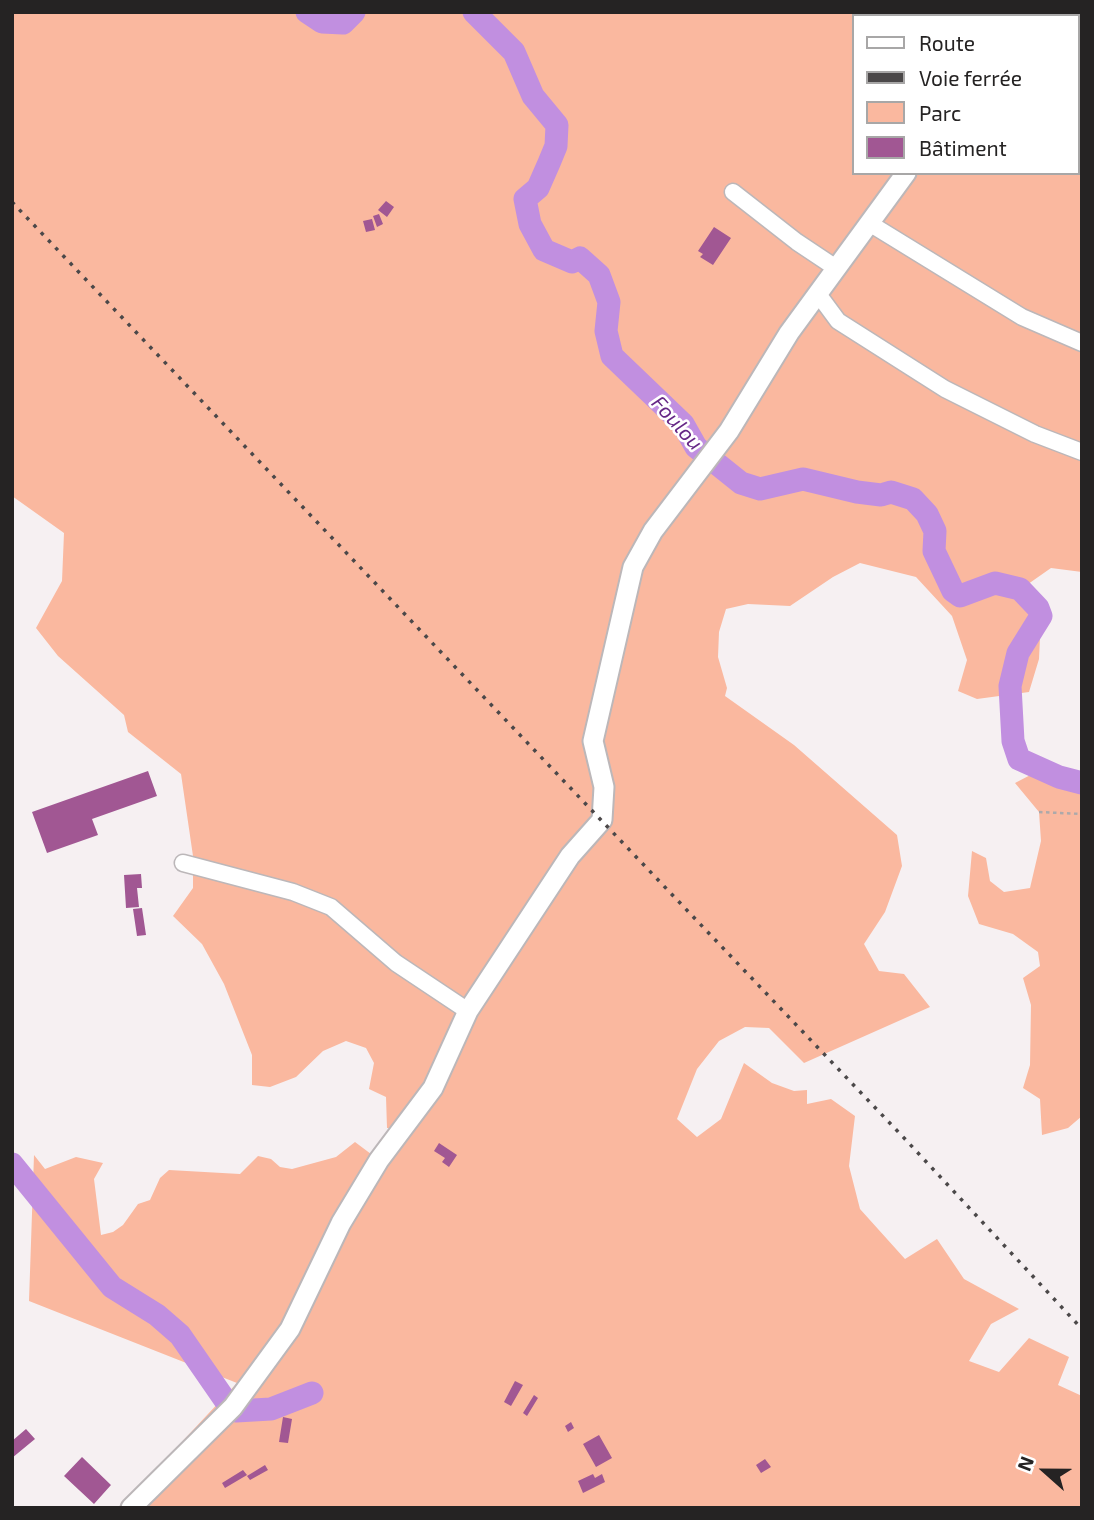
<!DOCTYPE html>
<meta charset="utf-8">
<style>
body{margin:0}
#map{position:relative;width:1094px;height:1520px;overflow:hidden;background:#f6f0f2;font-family:"Exo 2",sans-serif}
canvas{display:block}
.frame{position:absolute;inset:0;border:14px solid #252323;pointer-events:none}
.legend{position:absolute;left:852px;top:14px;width:228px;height:161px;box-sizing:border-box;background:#fff;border:2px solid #a8a7a7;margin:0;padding:9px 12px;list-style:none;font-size:21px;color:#252323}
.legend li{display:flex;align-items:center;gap:14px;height:35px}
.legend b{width:35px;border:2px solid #a8a7a7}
.north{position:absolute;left:1010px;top:1436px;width:70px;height:70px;-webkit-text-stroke:5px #fff;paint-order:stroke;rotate:291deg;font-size:19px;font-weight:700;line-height:28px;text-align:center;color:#252323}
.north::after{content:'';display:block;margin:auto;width:24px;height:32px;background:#252323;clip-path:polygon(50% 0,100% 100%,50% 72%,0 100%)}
</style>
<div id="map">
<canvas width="1094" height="1520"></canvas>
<div class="frame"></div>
<ul class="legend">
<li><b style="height:9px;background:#fff"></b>Route</li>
<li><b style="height:9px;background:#4b4849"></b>Voie ferrée</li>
<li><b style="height:19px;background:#fab89f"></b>Parc</li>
<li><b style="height:19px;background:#a15793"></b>Bâtiment</li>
</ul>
<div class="north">N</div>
</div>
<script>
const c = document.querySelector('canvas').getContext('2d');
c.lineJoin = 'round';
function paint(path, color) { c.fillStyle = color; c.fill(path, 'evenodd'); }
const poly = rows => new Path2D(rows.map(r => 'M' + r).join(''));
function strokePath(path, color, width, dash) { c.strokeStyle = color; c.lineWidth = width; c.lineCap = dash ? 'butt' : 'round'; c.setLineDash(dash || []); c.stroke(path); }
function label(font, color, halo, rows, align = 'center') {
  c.font = font + ' "Exo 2",sans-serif'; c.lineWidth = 5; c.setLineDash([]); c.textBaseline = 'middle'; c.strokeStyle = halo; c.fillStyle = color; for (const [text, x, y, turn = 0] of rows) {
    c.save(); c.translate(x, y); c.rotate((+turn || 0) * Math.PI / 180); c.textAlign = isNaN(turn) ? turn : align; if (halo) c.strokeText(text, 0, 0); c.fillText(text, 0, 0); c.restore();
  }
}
paint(poly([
 [12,12,1082,12,1082,572,1051,568,1021,589,1038,608,1041,616,1039,659,1029,692,977,699,958,691,967,660,952,616,916,577,860,563,833,577,790,606,748,604,726,609,719,632,718,657,727,688,725,696,794,745,897,835,902,866,885,912,864,944,879,971,904,974,930,1007,804,1063,769,1028,745,1027,719,1041,697,1069,677,1119,697,1137,721,1119,744,1063,772,1083,794,1091,807,1090,807,1104,831,1099,855,1116,849,1166,860,1209,905,1259,937,1239,964,1279,1019,1309,991,1324,969,1361,999,1372,1029,1338,1069,1357,1058,1385,1082,1396,1082,1508,120,1508,237,1383,29,1301,34,1155,45,1169,76,1157,103,1163,94,1179,101,1235,113,1232,123,1225,138,1204,150,1200,160,1178,169,1170,240,1174,258,1156,271,1159,280,1167,292,1169,336,1157,355,1142,379,1160,403,1129,387,1128,386,1097,369,1089,374,1063,366,1048,346,1041,323,1051,296,1077,270,1087,252,1085,252,1055,224,984,202,944,173,916,193,888,193,856,181,774,128,732,124,715,58,656,36,628,62,581,64,533,12,496],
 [854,16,1078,16,1078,173,854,173],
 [1042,769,1082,783,1082,1116,1068,1128,1042,1135,1040,1099,1023,1088,1030,1065,1031,1005,1023,978,1040,966,1038,952,1013,934,979,924,968,896,972,851,986,858,990,881,1004,892,1030,888,1041,841,1039,812,1015,783]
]), '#fab89f');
strokePath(poly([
 [307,12,322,22,343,23,354,12],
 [474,12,514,52,533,96,557,125,556,146,549,163,538,188,525,199,530,224,544,250,572,262,580,258,599,275,609,302,606,331,612,356,683,424,696,447,741,483,760,489,803,479,857,492,881,495,891,492,913,499,927,514,935,531,934,551,953,591,960,596,995,583,1020,589,1038,608,1041,616,1018,653,1010,686,1013,741,1019,759,1059,777,1082,783],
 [12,1164,112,1287,157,1315,180,1335,227,1403],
 [236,1411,271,1409,312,1393]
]), '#c18fe0', 23);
paint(poly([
 [386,201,394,207,387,217,378,210],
 [379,214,383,224,377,227,373,216],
 [372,219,375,230,366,232,363,221],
 [714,227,731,238,713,265,700,257,703,254,698,251],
 [148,771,157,796,92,819,98,835,47,853,32,812],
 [141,874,142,888,137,888,139,907,126,908,124,875],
 [142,908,146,935,137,936,133,909],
 [439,1143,457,1155,449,1167,442,1162,445,1158,434,1151],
 [515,1381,523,1385,511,1406,504,1402],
 [534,1395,538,1398,527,1416,523,1413],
 [283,1417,292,1419,288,1443,279,1442],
 [571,1422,574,1428,568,1432,565,1426],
 [26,1429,35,1439,12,1458,12,1441],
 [599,1435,612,1458,596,1467,583,1444],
 [82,1457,111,1485,94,1504,64,1476],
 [765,1459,771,1467,761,1473,756,1465],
 [265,1465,268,1470,250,1480,247,1476],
 [243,1470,247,1475,225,1488,222,1483],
 [593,1474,595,1478,602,1474,605,1482,583,1493,578,1481]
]), '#a15793');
const minor = poly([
 [733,192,797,242,836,268],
 [869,223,1022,317,1082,343],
 [818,294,838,321,945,389,1035,434,1082,452],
 [183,863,293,892,331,907,396,963,468,1011]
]);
const tertiary = poly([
 [1026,16,1030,12],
 [131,1508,233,1407,290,1329,341,1223,379,1160,433,1088,468,1011,570,856,602,820,604,787,593,741,633,567,653,531,729,431,789,333,906,173]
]);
strokePath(minor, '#bcb7b9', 19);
strokePath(tertiary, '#bcb7b9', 23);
strokePath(poly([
 [1039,812,1082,814]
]), '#ada9aa', 2.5, [3.5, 3.5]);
strokePath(minor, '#fff', 16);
strokePath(tertiary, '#fff', 19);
strokePath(poly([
 [12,202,905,1139,1082,1329]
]), '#4b4849', 3.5, [3.5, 7]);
label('italic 21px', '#662786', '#fff', [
 ["Foulou",677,423,48]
]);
</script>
